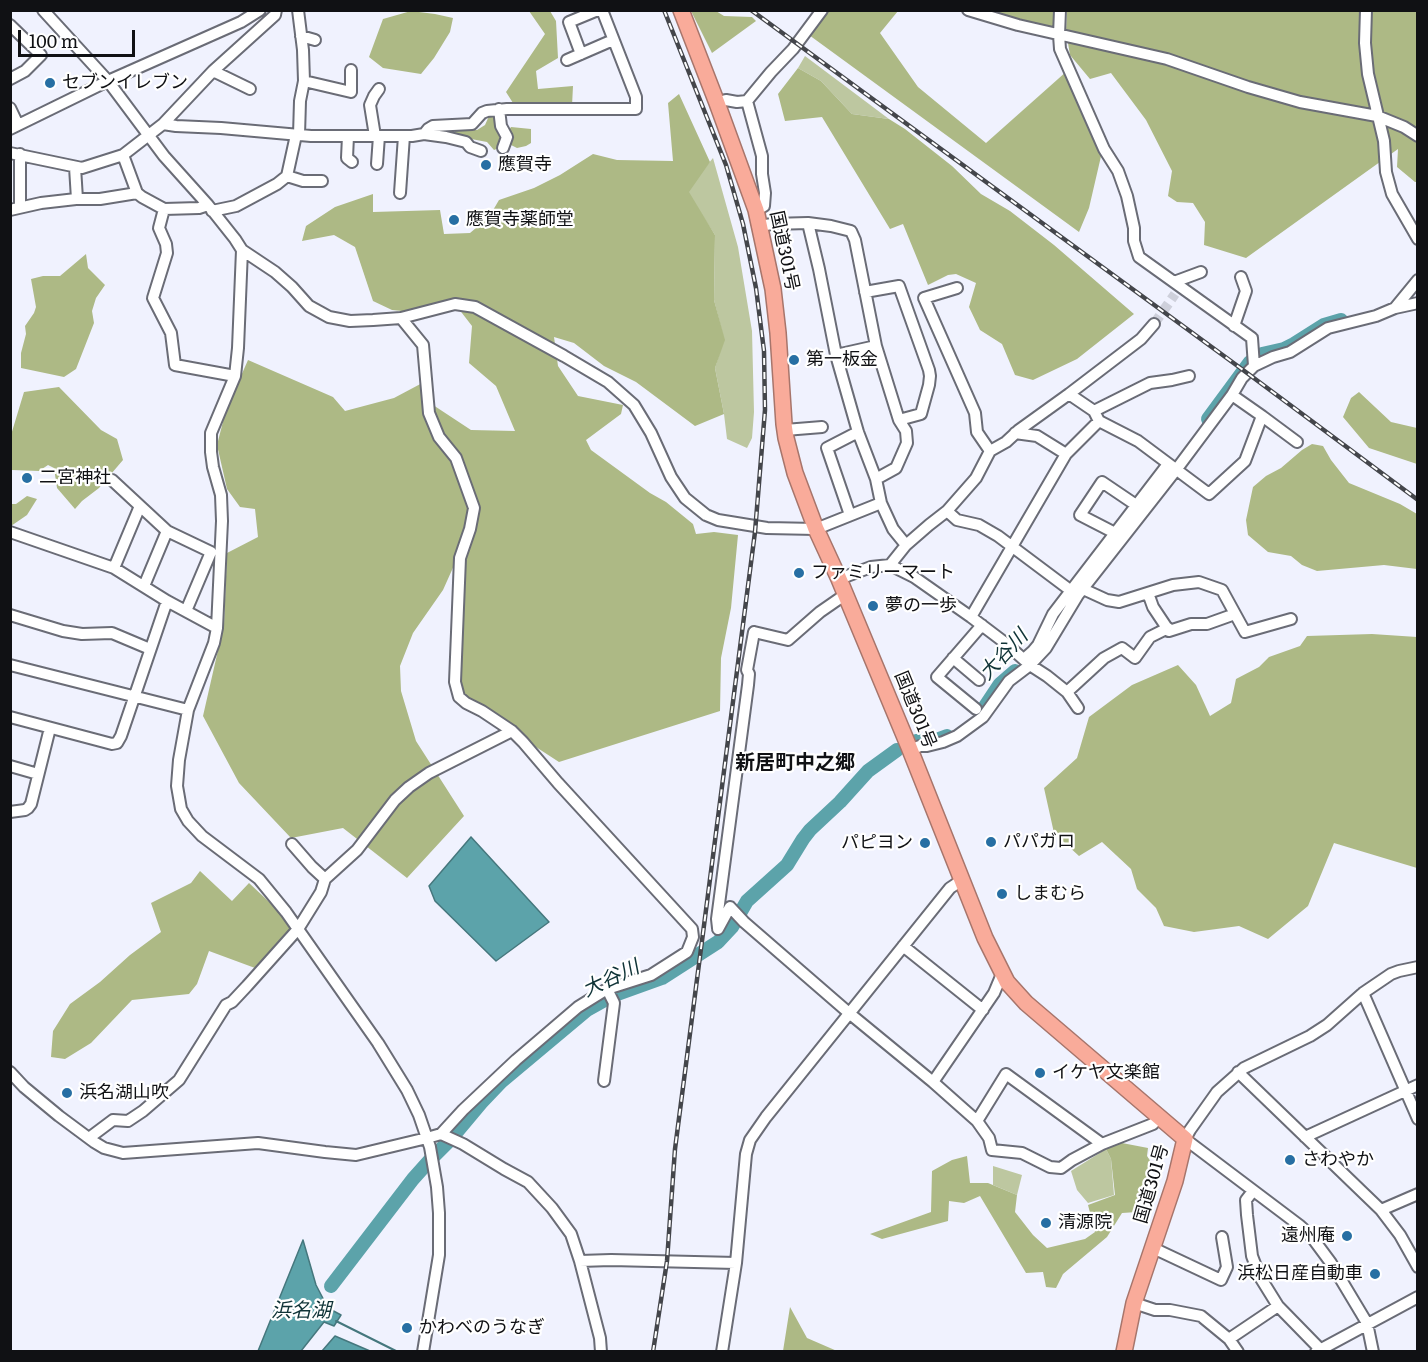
<!DOCTYPE html>
<meta charset="utf-8">
<style>
body{margin:0}
#map{position:relative;width:1428px;height:1362px;overflow:hidden;background:#f0f2fe;font-family:Literata,serif}
canvas{display:block}
.frame{position:absolute;inset:0;border:12px solid #101114;pointer-events:none}
.scale{position:absolute;left:18px;top:30px;width:117px;height:27px;box-sizing:border-box;border:3px solid #101114;border-top:0;padding-left:8px;font-size:18px;line-height:21px;white-space:nowrap;color:#101114;-webkit-text-stroke:4px #fff;paint-order:stroke}
</style>
<div id="map">
<canvas width="1428" height="1362"></canvas>
<div class="frame"></div>
<div class="scale">100 m</div>
</div>
<script>
const c = document.querySelector('canvas').getContext('2d');
c.lineJoin = 'round';
function paint(path, color) { c.fillStyle = color; c.fill(path, 'evenodd'); }
const poly = rows => new Path2D(rows.map(r => 'M' + r).join(''));
function strokePath(path, color, width, dash) { c.strokeStyle = color; c.lineWidth = width; c.lineCap = dash ? 'butt' : 'round'; c.setLineDash(dash || []); c.stroke(path); }
function label(font, color, halo, rows, align = 'center') {
  c.font = font + ' Literata,"Noto Sans JP",serif'; c.lineWidth = 4.5; c.setLineDash([]); c.textBaseline = 'middle'; c.strokeStyle = halo; c.fillStyle = color; for (const [text, x, y, turn = 0] of rows) {
    c.save(); c.translate(x, y); c.rotate((+turn || 0) * Math.PI / 180); c.textAlign = isNaN(turn) ? turn : align; if (halo) c.strokeText(text, 0, 0); c.fillText(text, 0, 0); c.restore();
  }
}
paint(poly([
 [805,56,889,119,852,114,821,81,798,68],
 [713,158,738,247,752,331,754,412,752,438,747,448,727,439,724,414,715,368,724,339,714,300,715,235,686,190],
 [1106,1149,1111,1159,1114,1195,1088,1203,1077,1190,1071,1171],
 [993,1166,1022,1175,1017,1195,993,1185]
]), '#bdc7a0');
paint(poly([
 [411,11,435,14,453,18,450,32,434,58,421,74,383,68,369,57,383,19],
 [529,11,550,11,556,21,558,58,536,71,538,89,573,86,572,106,513,103,506,92,545,34],
 [691,11,716,11,724,16,752,17,756,21,712,53],
 [822,11,898,11,880,33,918,87,986,143,1067,71,1102,152,1089,208,1079,232,809,35],
 [989,11,1055,11,1054,25,1051,29],
 [1067,11,1417,11,1417,182,1415,182,1397,167,1398,149,1246,258,1204,245,1205,222,1193,203,1177,202,1168,196,1172,171,1146,120,1111,73,1090,79,1070,55,1066,31],
 [798,68,821,81,852,114,889,119,905,129,952,166,981,194,1010,211,1054,245,1134,314,1077,359,1033,380,1015,375,1002,344,980,330,969,307,976,283,956,274,948,275,928,285,903,224,890,229,822,117,785,121,778,94],
 [679,94,710,162,689,192,715,235,714,300,725,340,715,368,724,414,695,426,636,382,604,366,574,343,554,337,558,366,578,396,623,405,621,414,586,440,591,450,650,493,666,502,693,524,696,534,714,532,738,535,731,608,721,658,720,711,559,762,459,697,456,561,443,590,413,633,400,666,401,691,416,741,464,816,407,878,343,828,291,838,239,783,203,716,224,624,227,553,258,537,255,509,240,507,227,489,217,445,226,410,248,360,333,397,345,411,394,398,426,381,430,403,471,430,515,431,496,386,469,363,472,326,455,304,421,313,392,310,373,301,355,247,334,235,302,241,306,226,335,207,373,194,373,212,440,210,444,234,470,233,489,217,499,200,534,188,560,175,593,154,617,160,673,161,668,103],
 [494,115,496,118,502,139,499,148,494,150,487,142,466,138,455,133,455,130,457,129,477,130,485,125,489,116],
 [511,127,531,129,531,143,526,146,517,148,509,144,509,130],
 [86,254,88,268,105,285,96,298,92,311,94,323,76,369,64,377,21,368,21,353,26,334,25,326,34,313,36,307,31,279,43,276,60,276],
 [59,387,101,430,117,439,123,460,99,488,82,501,75,509,57,488,54,468,48,465,39,471,12,470,10,457,11,435,24,392],
 [1359,392,1391,422,1417,428,1417,464,1369,448,1343,417,1351,398],
 [1312,444,1323,446,1331,460,1349,483,1400,504,1417,514,1417,569,1384,565,1317,571,1302,565,1291,556,1268,552,1248,535,1246,520,1253,487,1266,476,1281,468,1302,450],
 [27,496,37,499,27,515,11,526,11,504,16,504],
 [1372,634,1417,637,1417,868,1334,843,1308,906,1268,939,1239,926,1194,932,1164,926,1156,908,1137,889,1131,869,1102,842,1079,856,1054,833,1044,788,1077,758,1089,717,1132,685,1178,665,1196,685,1210,716,1231,703,1236,679,1259,667,1269,657,1300,646,1307,636],
 [200,871,232,901,249,883,298,929,255,968,209,951,197,984,189,994,132,1000,91,1043,65,1059,51,1057,53,1031,70,1004,100,982,130,955,161,932,151,903,191,883],
 [1122,1143,1148,1148,1147,1156,1151,1162,1137,1212,1122,1213,1107,1237,1063,1274,1056,1288,1046,1287,1043,1272,1026,1273,980,1196,964,1203,949,1201,948,1221,882,1239,870,1234,931,1212,932,1171,952,1160,967,1156,970,1183,988,1183,1017,1195,1015,1212,1033,1235,1047,1248,1085,1239,1095,1232,1088,1205,1115,1195,1111,1159,1106,1149],
 [790,1307,807,1338,837,1351,783,1351]
]), '#adb985');
const water = poly([
 [471,837,549,922,496,961,435,901,429,886,471,837],
 [303,1240,316,1285,328,1308,341,1315,334,1326,324,1322,301,1351,258,1351,303,1240],
 [335,1336,370,1351,322,1351,335,1336]
]);
paint(water, '#5ca3aa');
strokePath(water, '#45777d', 1.5);
strokePath(poly([
 [336,1321,398,1352]
]), '#45777d', 2);
strokePath(poly([
 [1262,354,1284,349,1294,344,1324,325,1341,320],
 [1208,419,1250,362],
 [984,708,1000,684,1015,671],
 [916,741,936,740,947,736],
 [331,1286,413,1179,430,1160,450,1140,481,1103,501,1082,587,1010,612,996,662,978,718,942,732,927,747,901,787,865,803,839,810,830,840,802,868,771,897,750]
]), '#5ca3aa', 14);
strokePath(poly([
 [1154,324,1175,294]
]), '#ced0db', 10, [10, 5]);
const minor = poly([
 [43,10,108,81,164,156,208,205,235,239,242,250,275,272,292,287,309,306,329,317,350,321,373,320,401,318,455,304,475,307,564,356,608,382,634,405,651,433,671,477,685,498,706,515,718,520,767,528,816,529,881,503],
 [298,10,303,50,304,81,300,101,299,135],
 [968,10,1018,25,1167,59,1248,87,1300,102,1377,116,1404,127,1418,136],
 [1060,10,1059,35,1060,49,1104,149,1118,171,1127,196,1134,228,1134,241,1139,257,1252,338,1254,366],
 [1366,10,1365,43,1368,74,1384,141,1386,172,1392,194,1418,239],
 [10,25,41,55,25,71,10,79],
 [301,36,315,40],
 [581,54,569,22,598,10],
 [567,60,613,40],
 [213,71,250,89],
 [304,81,351,92,351,70],
 [747,101,762,156,762,174,765,193,764,206,756,210],
 [717,103,726,100,737,102,747,101,771,72,793,49,822,10],
 [10,108,18,125],
 [499,109,501,126,507,137,503,148],
 [163,124,176,126,221,128,311,136,412,136,424,134,446,137,466,142,470,147,481,151],
 [10,129,108,81,241,22,260,10],
 [424,134,428,129,433,126,472,124,482,113,487,111,507,109,636,109,636,97,602,10],
 [348,136,347,158,352,162],
 [375,136,370,105,374,96,379,89],
 [10,153,82,168,123,155,163,124,213,71,275,15,276,10],
 [123,155,137,193,142,197,164,209,199,208,208,205],
 [377,164,379,136],
 [75,167,77,199],
 [287,176,303,181,322,181],
 [400,193,404,136],
 [20,207,20,154],
 [164,209,159,228,166,244,167,253,153,298,171,333,175,365,235,376],
 [10,210,41,203,76,199,100,199,137,193],
 [212,211,236,206,277,184,287,176,296,135],
 [808,223,819,269,836,355,858,432,876,479,881,503,893,529,906,545],
 [759,226,772,224,808,223,831,226,851,231,855,240,876,346,899,420,906,431,907,443,896,468,876,479],
 [242,250,238,348,235,376,211,433,211,452,213,467,221,495,222,521,217,628,214,643,188,710,179,760,177,786,181,809,188,821,202,836,259,879,286,912,378,1043,407,1090,419,1115,430,1147,437,1187,439,1213,439,1255,423,1352],
 [1174,282,1201,272],
 [957,288,924,298,975,413,977,432,990,451],
 [865,292,899,286,929,370,930,376,929,385,921,414,899,420],
 [1395,308,1418,280],
 [1234,326,1246,291,1241,277],
 [836,355,876,346],
 [1069,394,1094,411,1099,421,1138,441,1209,494,1245,461,1262,416,1232,395],
 [1094,411,1150,383,1172,380,1189,376],
 [1262,416,1297,442],
 [785,430,822,427],
 [1015,433,1037,436,1066,454],
 [112,480,167,531,211,552,186,611],
 [947,511,957,520,979,525,998,536,1074,593],
 [850,515,827,448,858,432],
 [10,532,114,568,167,601,217,628],
 [1115,533,1080,515,1102,482,1136,505],
 [890,565,906,545,929,525,947,511,976,478,990,451,1006,442,1019,430,1069,394,1141,339,1154,324],
 [114,568,140,506],
 [839,579,871,567,890,565,914,577,971,617,1004,642,1030,665,1047,676,1067,692,1078,708],
 [144,586,167,531],
 [1083,589,1107,600,1119,602,1173,585,1199,582,1222,590,1245,632,1291,619],
 [1148,593,1153,607,1169,631,1191,624,1207,624,1235,614],
 [10,615,63,631,82,634,112,633,150,649],
 [971,617,1066,454,1099,421],
 [953,658,979,680],
 [1024,659,1033,651,1038,645,1053,614,1168,464],
 [10,665,188,710],
 [1067,692,1104,658,1122,648,1135,658,1150,637,1168,628],
 [976,709,937,677,982,625],
 [10,717,112,744,117,743,121,736,167,601],
 [910,750,920,746,927,746,943,742,957,736,983,717,1009,681,1030,665,1046,648,1078,595,1176,470,1232,395,1242,378,1254,366,1273,357,1290,352,1328,328,1376,316,1395,308,1418,303],
 [10,766,38,774],
 [10,812,25,810,28,808,31,804,50,728],
 [292,844,312,867,325,879],
 [718,928,717,919,748,685,749,674,747,670,754,632,788,640,820,612,846,594],
 [718,929,730,907,744,922,849,1013,933,1082,977,1121,989,1138,992,1150,1022,1153,1050,1167,1061,1168,1072,1160,1102,1144,1153,1124,1159,1117],
 [903,946,983,1010],
 [1363,993,1418,1119],
 [10,1072,24,1087,59,1116,94,1142,104,1148,123,1153,258,1143,325,1152,356,1155,427,1138,441,1134,463,1110,516,1060,578,1007,607,989,651,975,687,952,693,937,692,929,558,783,523,742,512,731,482,711,466,703,459,697,455,682,460,558,470,529,474,508,456,458,439,437,429,413,423,345,401,318],
 [1238,1072,1381,1210,1400,1235,1418,1267],
 [604,1081,614,1003,607,989],
 [933,1082,994,993,1002,974],
 [977,1121,1006,1074,1102,1144],
 [441,1134,463,1144,504,1169,528,1182,552,1208,571,1234,580,1261,600,1338,601,1352],
 [1305,1137,1418,1085],
 [89,1138,113,1120,128,1121,143,1111,179,1080,226,1005,232,1002,247,986,298,929,321,892,325,879,357,850,395,800,409,787,429,773,512,731],
 [1253,1191,1246,1200,1247,1215,1252,1256,1260,1277,1278,1306,1320,1349,1320,1352],
 [1381,1210,1418,1194],
 [1153,1248,1221,1280,1227,1267,1222,1237],
 [580,1261,611,1260,736,1263],
 [1134,1303,1155,1310,1170,1310,1201,1316,1229,1339,1238,1352],
 [1229,1339,1278,1306],
 [722,1352,736,1263,746,1154,750,1140,766,1117,950,888,962,880],
 [1316,1352,1418,1297],
 [1373,1352,1367,1323,1331,1263,1311,1236,1299,1225,1185,1139,1190,1130,1217,1092,1244,1068,1310,1036,1327,1025,1363,993,1391,974,1399,971,1418,967]
]);
const highway = poly([
 [681,10,717,103,756,210,773,289,778,333,784,424,786,438,795,473,816,529,839,579,909,747,985,938,1007,982,1026,1003,1185,1139,1175,1181,1134,1303,1124,1352]
]);
strokePath(minor, '#6a6c76', 14);
strokePath(highway, '#a7756b', 18);
strokePath(minor, '#fff', 10);
strokePath(highway, '#f9ab9a', 15);
const rail = poly([
 [751,10,1239,367,1418,500],
 [653,1352,667,1261,675,1149,755,532,765,410,764,351,756,288,743,224,726,165,664,10]
]);
strokePath(rail, '#44464b', 4.5);
strokePath(rail, '#fff', 2, [7]);
for (const [x, y, r, color] of [
 [50,83,6,"#276fa3"],
 [486,165,6,"#276fa3"],
 [454,220,6,"#276fa3"],
 [794,360,6,"#276fa3"],
 [27,478,6,"#276fa3"],
 [799,573,6,"#276fa3"],
 [873,606,6,"#276fa3"],
 [991,842,6,"#276fa3"],
 [925,843,6,"#276fa3"],
 [1002,894,6,"#276fa3"],
 [1040,1073,6,"#276fa3"],
 [67,1093,6,"#276fa3"],
 [1290,1160,6,"#276fa3"],
 [1046,1223,6,"#276fa3"],
 [1347,1236,6,"#276fa3"],
 [1375,1274,6,"#276fa3"],
 [407,1328,6,"#276fa3"]
]) { const dot = new Path2D(); dot.arc(x, y, r, 0, 2 * Math.PI); c.fillStyle = color; c.fill(dot); strokePath(dot, '#fff', 2); }
label('18px', '#101114', '#fff', [
 ["セブンイレブン",62,83],
 ["應賀寺",498,165],
 ["應賀寺薬師堂",466,220],
 ["第一板金",806,360],
 ["二宮神社",39,478],
 ["ファミリーマート",811,573],
 ["夢の一歩",885,606],
 ["パパガロ",1003,842],
 ["パピヨン",913,843,"right"],
 ["しまむら",1014,894],
 ["イケヤ文楽館",1052,1073],
 ["浜名湖山吹",79,1093],
 ["さわやか",1302,1160],
 ["清源院",1058,1223],
 ["遠州庵",1335,1236,"right"],
 ["浜松日産自動車",1363,1274,"right"],
 ["かわべのうなぎ",419,1328]
], 'left');
label('18px', '#101114', '#fff', [
 ["国道301号",784,251,78],
 ["国道301号",915,710,68],
 ["国道301号",1152,1184,-74]
]);
label('italic 20px', '#0f3337', '#fff', [
 ["大谷川",1004,655,-47],
 ["大谷川",611,979,-25],
 ["浜名湖",301,1311]
]);
label('bold 20px', '#101114', '#fff', [
 ["新居町中之郷",795,763]
]);
</script>
